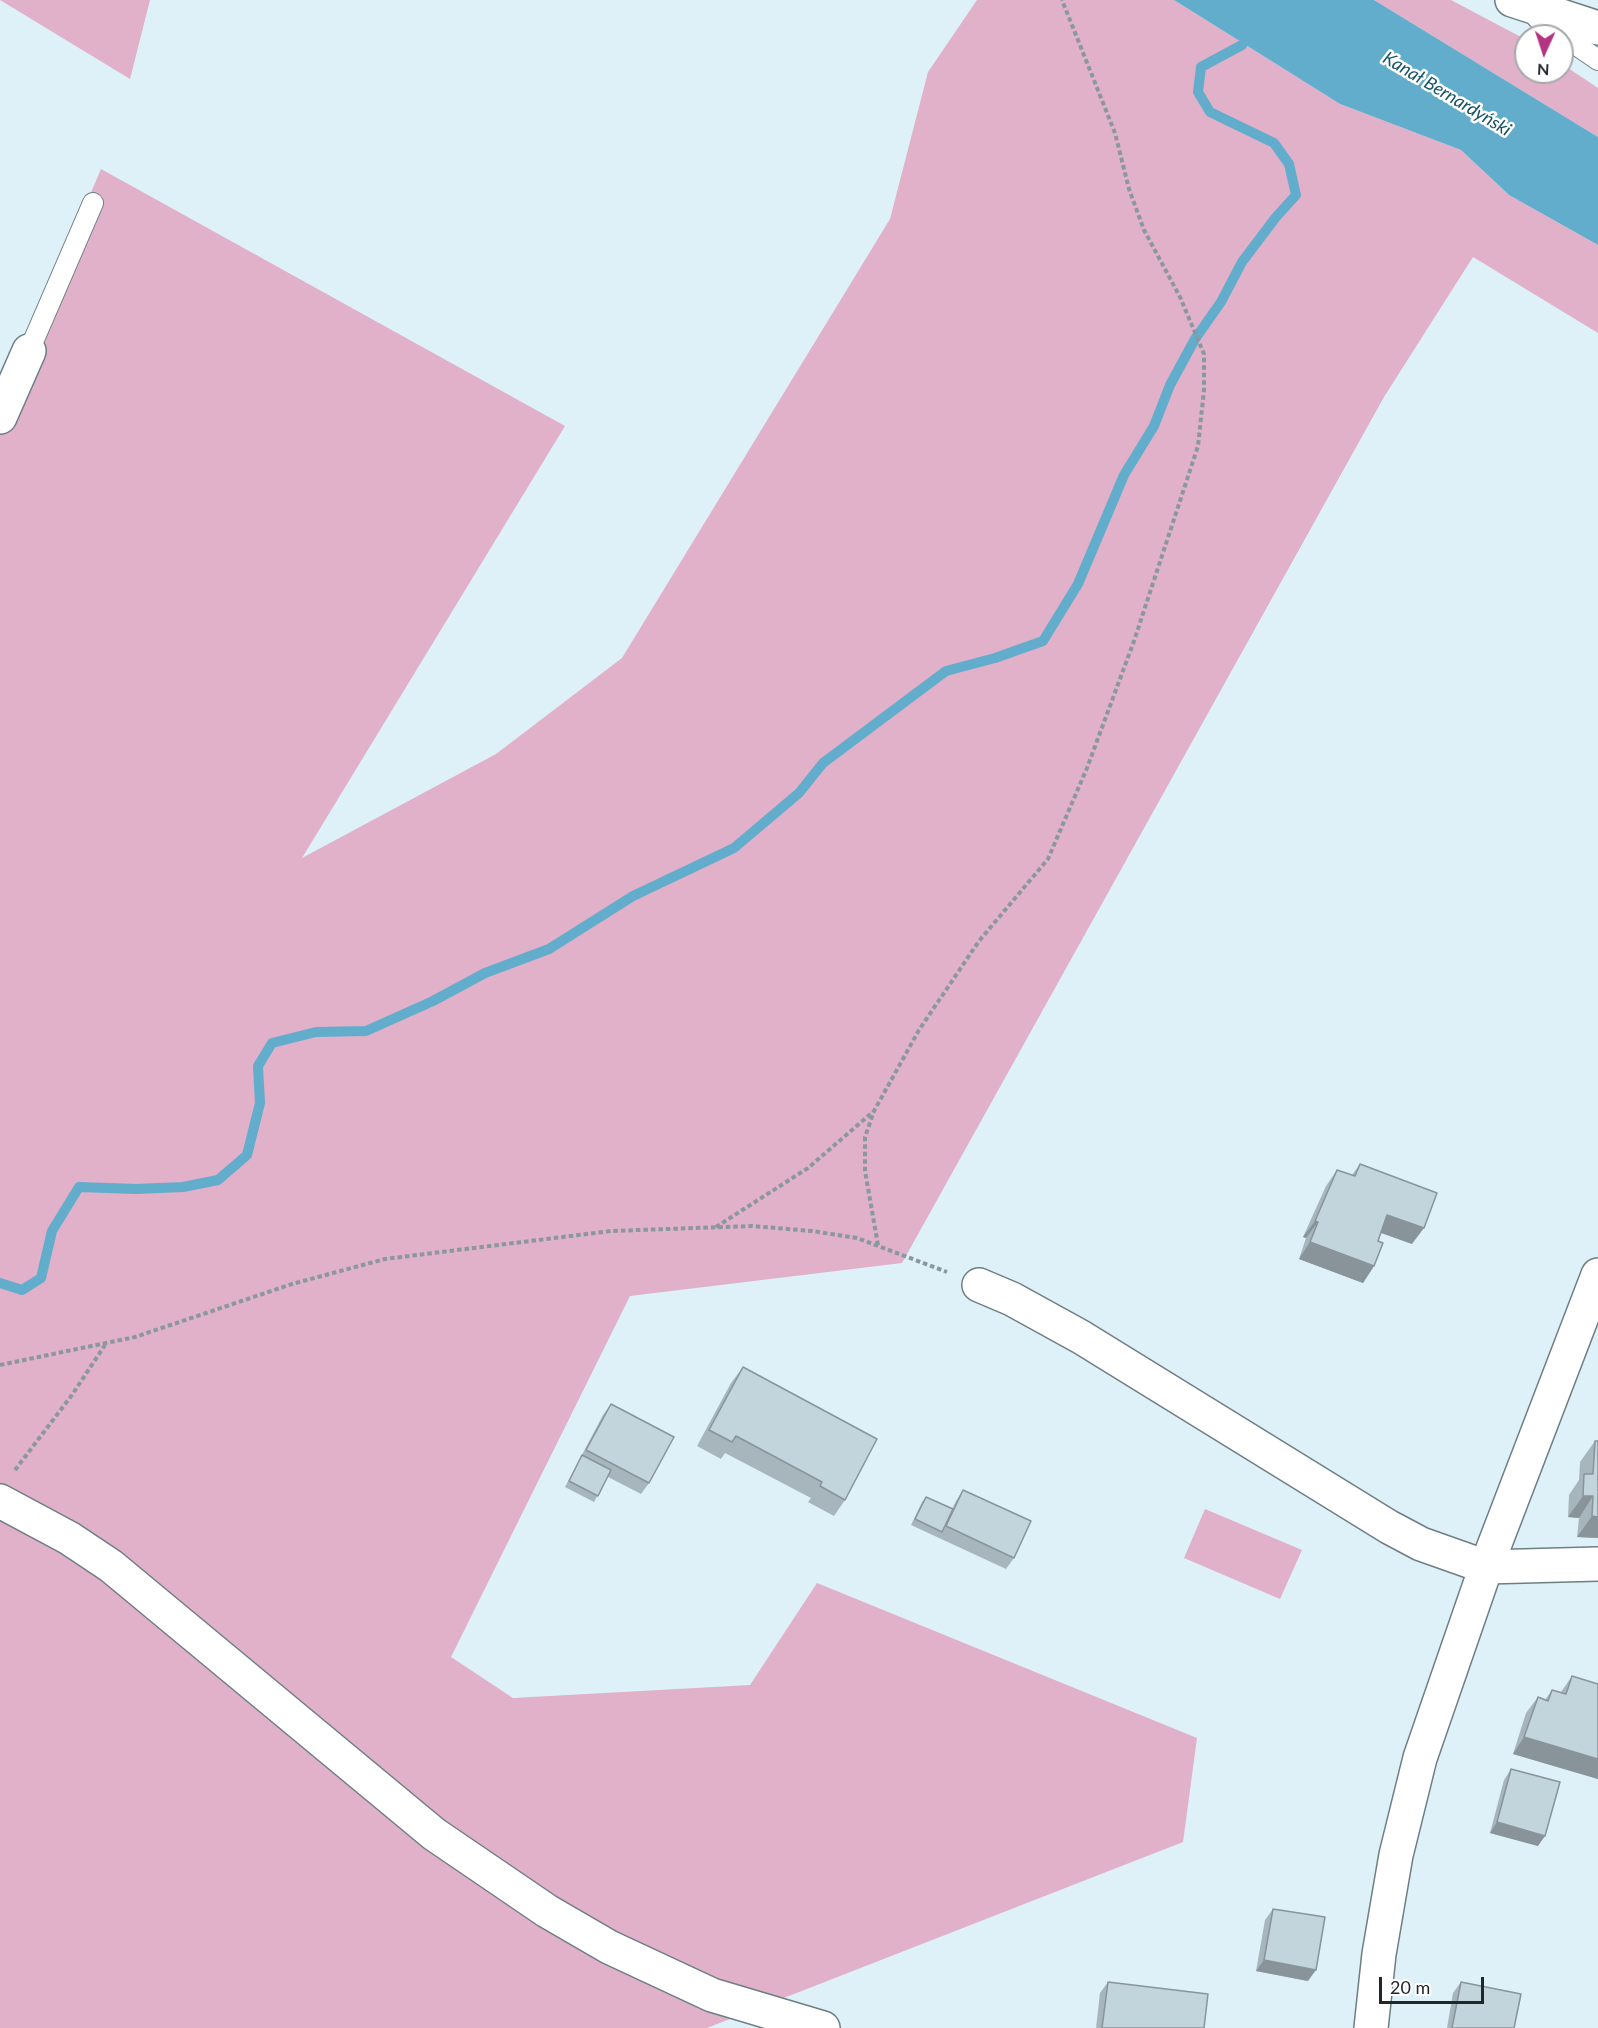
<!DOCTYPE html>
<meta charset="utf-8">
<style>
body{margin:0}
#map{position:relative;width:1598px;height:2028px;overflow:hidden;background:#def1f9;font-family:Lato,sans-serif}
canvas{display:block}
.north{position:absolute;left:1514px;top:24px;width:60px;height:60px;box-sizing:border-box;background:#fff;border:2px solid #a6a9aa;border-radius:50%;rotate:183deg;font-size:16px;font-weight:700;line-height:24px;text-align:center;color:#20272a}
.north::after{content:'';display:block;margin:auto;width:21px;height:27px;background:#b23483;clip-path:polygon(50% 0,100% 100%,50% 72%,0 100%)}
.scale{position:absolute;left:1379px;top:1977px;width:105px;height:27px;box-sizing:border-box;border:3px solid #20272a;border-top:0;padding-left:8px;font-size:18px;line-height:21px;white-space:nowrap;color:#20272a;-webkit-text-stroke:4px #fff;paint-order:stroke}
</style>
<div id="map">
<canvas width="1598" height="2028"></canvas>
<div class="north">N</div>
<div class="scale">20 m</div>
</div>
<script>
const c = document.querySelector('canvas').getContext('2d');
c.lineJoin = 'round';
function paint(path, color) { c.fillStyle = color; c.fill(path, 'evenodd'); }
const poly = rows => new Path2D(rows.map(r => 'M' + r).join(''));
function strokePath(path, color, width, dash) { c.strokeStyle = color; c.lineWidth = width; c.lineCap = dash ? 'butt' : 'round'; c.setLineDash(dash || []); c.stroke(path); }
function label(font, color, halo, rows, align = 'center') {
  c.font = font + ' Lato,sans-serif'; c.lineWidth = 5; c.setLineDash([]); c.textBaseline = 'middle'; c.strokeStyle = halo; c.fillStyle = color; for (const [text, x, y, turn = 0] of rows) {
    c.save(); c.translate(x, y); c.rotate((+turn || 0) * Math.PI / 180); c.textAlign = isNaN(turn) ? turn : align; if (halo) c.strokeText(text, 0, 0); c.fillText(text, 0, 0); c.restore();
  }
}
paint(poly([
 [0,0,150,0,130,79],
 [977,0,1174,0,1340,104,1461,150,1509,195,1598,245,1598,333,1473,257,1384,397,902,1263,630,1296,451,1657,513,1698,750,1685,817,1583,1197,1738,1183,1842,707,2028,0,2028,0,407,101,169,565,426,302,858,496,754,622,658,890,219,928,72],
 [1374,0,1451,0,1519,36,1526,40,1526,72,1562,72,1562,64,1598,88,1598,137],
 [1205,1509,1302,1550,1280,1599,1184,1558]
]), '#e1b0c9');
paint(poly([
 [1174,0,1374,0,1598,137,1598,245,1509,195,1461,150,1340,104]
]), '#62adcc');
strokePath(poly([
 [0,1283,22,1290,41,1278,52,1231,79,1187,136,1189,183,1187,218,1180,247,1155,260,1103,258,1066,272,1043,316,1032,366,1031,433,1001,485,973,549,949,633,896,734,848,799,793,823,763,946,671,995,658,1043,641,1078,584,1124,475,1154,426,1170,385,1195,339,1221,302,1242,262,1276,217,1296,195,1289,164,1274,143,1210,112,1198,92,1201,67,1242,45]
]), '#62adcc', 10);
const service = poly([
 [1537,18,1598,60],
 [29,351,93,203]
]);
const minor = poly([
 [0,417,29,351],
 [979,1285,1012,1299,1081,1337,1389,1527,1421,1544,1486,1567,1598,1564],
 [0,1501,69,1538,111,1566,434,1834,547,1911,609,1947,712,1995,823,2028]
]);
const tertiary = poly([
 [1512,0,1598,28],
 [1371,2028,1379,1954,1396,1855,1420,1758,1486,1567,1598,1275]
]);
strokePath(service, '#6e7e85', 22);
strokePath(minor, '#6e7e85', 36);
strokePath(tertiary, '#6e7e85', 36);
strokePath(poly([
 [716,1227,808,1168,874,1111],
 [878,1245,865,1171,865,1137,874,1111,919,1030,979,941,1048,859,1087,768,1134,641,1198,446,1204,390,1204,354,1180,297,1144,230,1129,189,1115,133,1062,0],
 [0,1365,135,1337,292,1284,385,1259,611,1231,752,1226,812,1231,857,1238,947,1272],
 [15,1470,72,1395,105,1345]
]), '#8a989d', 4, [4.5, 3]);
strokePath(service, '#fff', 20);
strokePath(minor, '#fff', 33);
strokePath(tertiary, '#fff', 33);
paint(poly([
 [1360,1164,1412,1244,1381,1233,1378,1241,1374,1266,1363,1283,1299,1259,1306,1238,1303,1237,1326,1186,1337,1170,1352,1175],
 [743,1367,845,1500,834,1516,808,1502,811,1498,725,1453,721,1459,697,1446,731,1383],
 [611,1404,649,1483,641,1494,608,1477,594,1502,565,1487,603,1415],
 [1595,1441,1598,1538,1577,1537,1579,1518,1568,1517,1569,1495,1579,1480,1580,1462],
 [963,1490,1014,1558,1006,1569,911,1525,922,1502,926,1497,952,1509,956,1501],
 [1572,1676,1598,1684,1598,1779,1513,1754,1526,1713,1538,1697,1545,1700,1552,1690,1561,1692],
 [1511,1769,1538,1846,1490,1833,1504,1780],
 [1273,1909,1308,1981,1256,1971,1265,1920],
 [1108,1982,1204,2028,1096,2028,1100,1993],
 [1461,1982,1514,2028,1447,2028,1453,1993]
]), '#a7b6bd');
paint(poly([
 [1387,1215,1424,1228,1412,1244,1376,1231],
 [1315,1221,1318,1222,1306,1238,1303,1237],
 [1310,1242,1374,1266,1363,1283,1299,1259],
 [1583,1496,1593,1496,1579,1518,1568,1517],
 [1592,1516,1598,1517,1598,1538,1577,1537],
 [1524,1737,1598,1759,1598,1779,1513,1754],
 [1497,1822,1545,1836,1538,1846,1490,1833],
 [1264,1960,1316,1970,1308,1981,1256,1971]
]), '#88949a');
const building = poly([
 [1360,1164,1437,1193,1424,1228,1387,1215,1378,1241,1383,1243,1374,1266,1310,1242,1318,1222,1315,1221,1337,1170,1355,1176,1360,1164],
 [743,1367,877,1439,845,1500,820,1486,822,1482,736,1436,732,1442,709,1430,743,1367],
 [611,1404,674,1437,649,1483,586,1450,611,1404],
 [1595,1441,1598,1441,1598,1517,1592,1516,1593,1496,1583,1496,1584,1474,1593,1474,1595,1441],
 [582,1455,611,1470,598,1496,569,1481,582,1455],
 [963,1490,1031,1521,1014,1558,946,1526,963,1490],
 [926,1497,953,1509,942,1532,915,1519,926,1497],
 [1572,1676,1598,1684,1598,1759,1524,1737,1538,1697,1548,1701,1552,1690,1566,1694,1572,1676],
 [1511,1769,1560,1782,1545,1836,1497,1822,1511,1769],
 [1273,1909,1325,1917,1316,1970,1264,1960,1273,1909],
 [1108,1982,1208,1994,1204,2028,1102,2028,1108,1982],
 [1461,1982,1521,1994,1514,2028,1452,2028,1461,1982]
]);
paint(building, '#c2d4dc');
strokePath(building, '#88949a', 1.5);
label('italic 18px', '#145368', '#fff', [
 ["Kanał Bernardyński",1447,94,31]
]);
</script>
